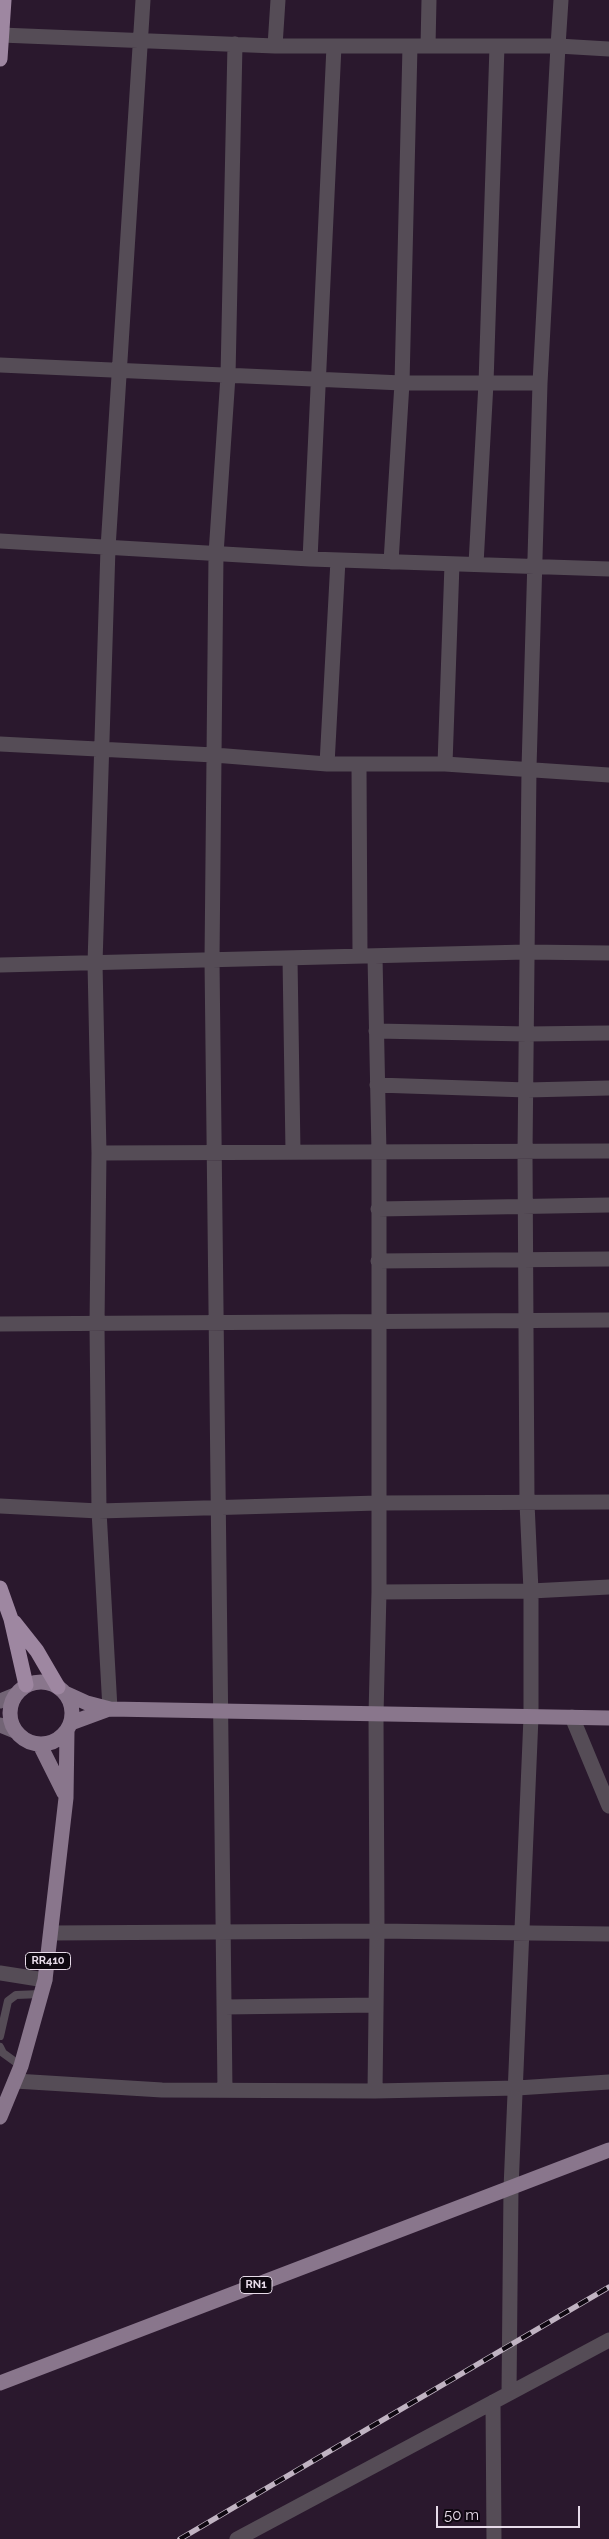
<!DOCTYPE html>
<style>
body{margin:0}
#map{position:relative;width:609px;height:2539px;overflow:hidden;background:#2a182d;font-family:Raleway,sans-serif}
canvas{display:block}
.scale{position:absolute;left:436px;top:2506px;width:144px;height:22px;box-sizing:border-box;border:2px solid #e7dbe9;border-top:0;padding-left:6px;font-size:15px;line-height:18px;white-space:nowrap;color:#e7dbe9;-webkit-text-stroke:4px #0e0710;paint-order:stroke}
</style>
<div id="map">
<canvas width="609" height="2539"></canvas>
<div class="scale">50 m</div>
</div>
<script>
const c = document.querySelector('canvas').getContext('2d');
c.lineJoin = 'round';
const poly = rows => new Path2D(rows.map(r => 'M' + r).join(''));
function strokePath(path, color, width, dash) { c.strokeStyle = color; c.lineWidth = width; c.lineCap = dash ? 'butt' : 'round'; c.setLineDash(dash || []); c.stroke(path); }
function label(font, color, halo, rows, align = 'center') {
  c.font = font + ' Raleway,sans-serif'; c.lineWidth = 5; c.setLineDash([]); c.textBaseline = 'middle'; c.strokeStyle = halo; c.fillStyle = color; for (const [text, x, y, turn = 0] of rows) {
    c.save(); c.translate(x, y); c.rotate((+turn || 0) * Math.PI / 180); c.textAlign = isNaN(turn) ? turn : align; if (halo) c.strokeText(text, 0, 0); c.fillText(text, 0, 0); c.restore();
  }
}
strokePath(poly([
 [0,2036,8,2001,16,1995,41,1994],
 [0,2047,3,2053,21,2066]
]), '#554c56', 8);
strokePath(poly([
 [1,35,275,46,558,46,561,0],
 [275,46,278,0],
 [428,46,429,0],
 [0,365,402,383,540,383],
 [0,541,310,559,609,569],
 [310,559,334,46],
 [391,562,402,383,410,46],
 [476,564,486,383,497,46],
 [0,744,214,755,327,764,445,764,609,775],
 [327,764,338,560],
 [445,764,452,564],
 [359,765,360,956],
 [290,958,293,1152],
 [0,965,526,952,609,953],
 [376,1031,527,1034,609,1033],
 [377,1085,527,1090,609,1088],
 [99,1153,609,1151],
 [378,1209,609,1205],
 [378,1261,609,1259],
 [0,1324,609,1320],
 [0,1506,99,1511,378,1503,609,1502],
 [379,1592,531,1591,609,1587],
 [110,1709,99,1511,97,1325,99,1153,95,963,108,548,143,0],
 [572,1717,609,1806],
 [52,1933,377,1931,609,1934],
 [0,1973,45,1980],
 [224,2007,376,2005],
 [15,2081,162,2090,375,2091,517,2088,609,2082],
 [225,2090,212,960,216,554,228,376,235,44],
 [375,2091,377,1931,376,1715,379,1592,379,1153,375,956],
 [509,2393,511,2188,531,1717,531,1591,527,1503,525,1153,529,768,540,383,558,46,609,49],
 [493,2402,494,2539],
 [237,2539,609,2340]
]), '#554c56', 15);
strokePath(poly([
 [0,1701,15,1695],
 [0,1725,15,1731]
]), '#726475', 15);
strokePath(poly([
 '10 1713a31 31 0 1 1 62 0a31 31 0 1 1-62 0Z',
 [65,1693,87,1703,110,1709,609,1718],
 [71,1723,109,1709],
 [40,1745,64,1793],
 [0,2117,21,2066,45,1980,66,1798,67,1731],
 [0,2383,609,2150]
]), '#89768c', 15);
strokePath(poly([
 [0,59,4,0],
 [0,1588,11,1619,26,1685],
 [14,1622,37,1651,58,1687]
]), '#9e87a1', 15);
const rail = poly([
 [180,2539,609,2287]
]);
strokePath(rail, '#c0b3c2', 5.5);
strokePath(rail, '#0e0710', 4, [11]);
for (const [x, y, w] of [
 [48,1961,45],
 [256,2285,32]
]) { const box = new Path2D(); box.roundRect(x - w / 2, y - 8.5, w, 17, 4); c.fillStyle = '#0e0710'; c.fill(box); strokePath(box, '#e7dbe9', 1); }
label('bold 11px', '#e7dbe9', null, [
 ["RR410",48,1961],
 ["RN1",256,2285]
]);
</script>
